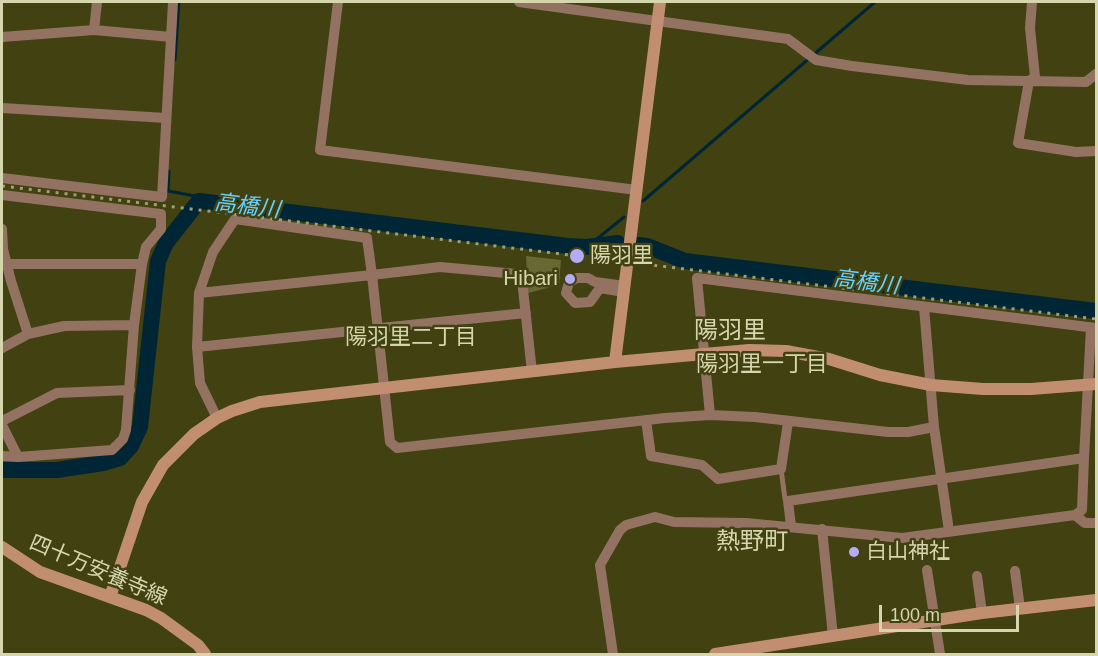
<!DOCTYPE html>
<meta charset="utf-8">
<style>
body{margin:0}
#map{position:relative;width:1098px;height:656px;overflow:hidden;background:#414112;font-family:Helvetica,sans-serif}
canvas{display:block}
.frame{position:absolute;inset:0;border:3px solid #d5d6ad;pointer-events:none}
.scale{position:absolute;left:879px;top:605px;width:140px;height:27px;box-sizing:border-box;border:3px solid #d5d6ad;border-top:0;padding-left:8px;font-size:18px;line-height:21px;white-space:nowrap;color:#d5d6ad;-webkit-text-stroke:4px #414112;paint-order:stroke}
</style>
<div id="map">
<canvas width="1098" height="656"></canvas>
<div class="frame"></div>
<div class="scale">100 m</div>
</div>
<script>
const c = document.querySelector('canvas').getContext('2d');
c.lineJoin = 'round';
function paint(path, color) { c.fillStyle = color; c.fill(path, 'evenodd'); }
const poly = rows => new Path2D(rows.map(r => 'M' + r).join(''));
function strokePath(path, color, width, dash) { c.strokeStyle = color; c.lineWidth = width; c.lineCap = dash ? 'butt' : 'round'; c.setLineDash(dash || []); c.stroke(path); }
function label(font, color, halo, rows, align = 'center') {
  c.font = font + ' Helvetica,"Noto Sans JP",sans-serif'; c.lineWidth = 5; c.setLineDash([]); c.textBaseline = 'middle'; c.strokeStyle = halo; c.fillStyle = color; for (const [text, x, y, turn = 0] of rows) {
    c.save(); c.translate(x, y); c.rotate((+turn || 0) * Math.PI / 180); c.textAlign = isNaN(turn) ? turn : align; if (halo) c.strokeText(text, 0, 0); c.fillText(text, 0, 0); c.restore();
  }
}
paint(poly([
 [526,256,561,260,559,285,528,293]
]), '#686832');
strokePath(poly([
 [175,60,179,2],
 [169,171,168,191,195,196,199,201],
 [643,201,875,2],
 [587,247,624,217]
]), '#002635', 3);
strokePath(poly([
 [638,245,647,246,685,261,1096,311],
 [2,470,57,470,103,463,120,458,131,446,140,427,158,261,166,243,199,201,568,246,587,247,618,243]
]), '#002635', 16);
strokePath(poly([
 [781,469,785,499,788,501]
]), '#937261', 5);
strokePath(poly([
 [338,2,320,150,637,190],
 [519,2,788,39,816,60,852,66,968,80,1086,82,1096,74],
 [1032,2,1030,28,1035,77,1029,81,1018,143,1076,152,1096,151],
 [94,30,171,37],
 [2,37,94,30,97,2],
 [2,108,166,118],
 [2,178,162,197,173,2],
 [2,195,161,214,161,229,146,247,142,264,134,325,126,430,123,439,112,450,18,457,2,425],
 [2,229,3,249,11,281,28,334],
 [7,264,142,264],
 [624,292,600,288,590,302,575,303,566,293,569,282,577,278,588,278,595,282,625,286],
 [199,293,213,252,235,219,367,238,372,275,440,267,517,274,522,280,532,372],
 [924,307,934,427,949,531],
 [197,347,526,313],
 [2,348,28,334,64,326,134,325],
 [710,415,697,278,1096,328],
 [217,418,200,383,197,347,199,293,372,275,390,442,397,448,665,418,710,415,755,417,888,432,908,432,934,427],
 [646,420,651,456,702,465,718,479,781,469,788,422],
 [2,421,57,393,130,390],
 [2,456,18,457],
 [1084,458,1091,328],
 [1075,515,1085,523,1096,523],
 [822,529,833,636],
 [927,570,940,654],
 [1015,571,1020,608],
 [977,576,982,613],
 [613,654,600,565,620,530,626,525,655,517,674,522,746,523,902,538,1075,515,1082,510,1084,458,788,501,791,526]
]), '#937261', 10);
strokePath(poly([
 [615,362,660,2],
 [2,547,40,572,146,610,161,618,198,645,205,654],
 [110,597,142,502,163,465,194,434,217,418,232,411,260,402,615,362,749,350,786,351,829,359,880,375,931,385,983,389,1031,389,1096,384],
 [715,654,982,613,1096,600]
]), '#c28e72', 12);
strokePath(poly([
 [2,186,1096,319]
]), '#9f9f74', 3, [3, 6]);
for (const [x, y, r, color] of [
 [577,256,8,"#b5acf8"],
 [570,279,6,"#b5acf8"],
 [854,552,6,"#b5acf8"]
]) { const dot = new Path2D(); dot.arc(x, y, r, 0, 2 * Math.PI); c.fillStyle = color; c.fill(dot); strokePath(dot, '#414112', 2); }
label('21px', '#d5d6ad', '#414112', [
 ["陽羽里",590,256],
 ["Hibari",558,279,"right"],
 ["白山神社",866,552]
], 'left');
label('21px', '#d5d6ad', '#414112', [
 ["四十万安養寺線",98,571,23]
]);
label('italic 22px', '#67d1fe', '#414112', [
 ["高橋川",247,207,7],
 ["高橋川",866,283,7]
]);
label('22px', '#d5d6ad', '#414112', [
 ["陽羽里二丁目",411,338],
 ["陽羽里一丁目",762,365]
]);
label('24px', '#d5d6ad', '#414112', [
 ["陽羽里",730,331],
 ["熱野町",752,542]
]);
</script>
